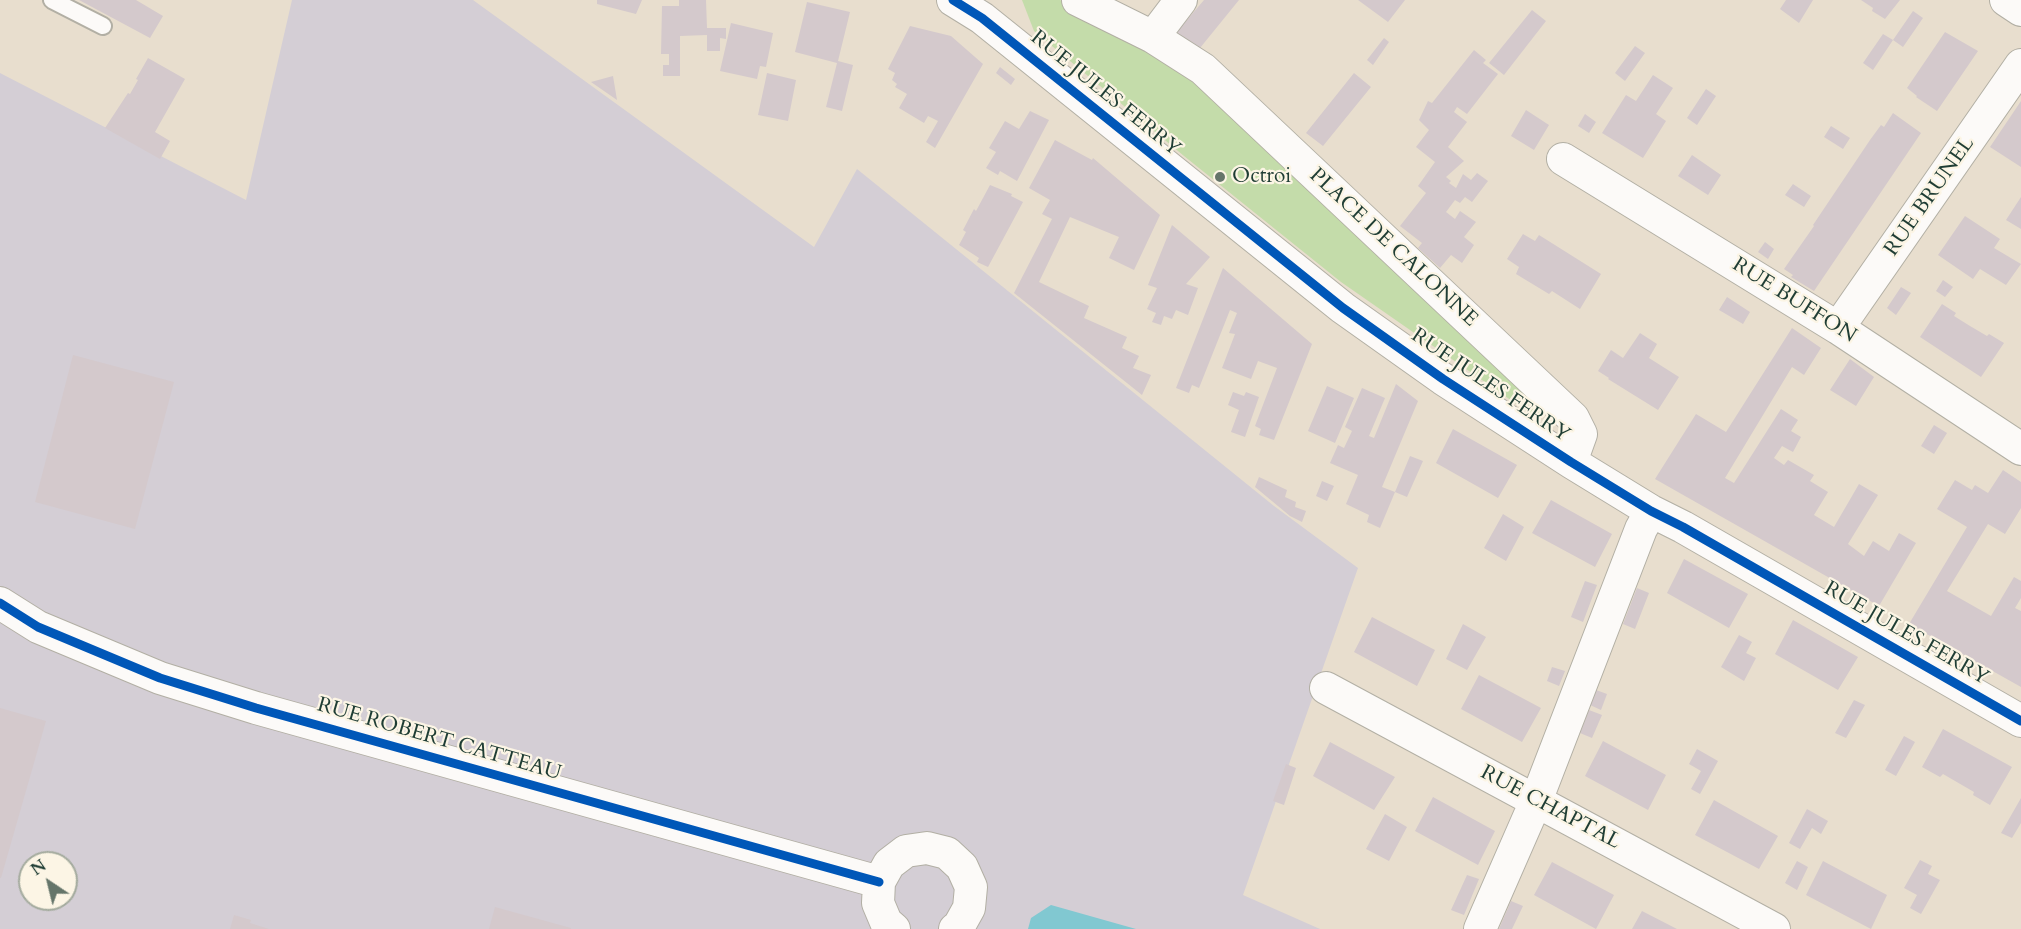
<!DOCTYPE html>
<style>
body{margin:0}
#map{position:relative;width:2021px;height:929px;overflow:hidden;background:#e8dece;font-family:Cardo,serif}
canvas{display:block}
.north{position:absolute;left:18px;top:851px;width:60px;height:60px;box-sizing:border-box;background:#fcf5e5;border:2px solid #a4ab9e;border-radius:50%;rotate:325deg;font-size:16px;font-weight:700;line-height:24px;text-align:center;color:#1f3d34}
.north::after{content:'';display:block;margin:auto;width:21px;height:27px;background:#65756a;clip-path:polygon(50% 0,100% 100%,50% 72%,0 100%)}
</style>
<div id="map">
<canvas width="2021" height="929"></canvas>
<div class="north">N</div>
</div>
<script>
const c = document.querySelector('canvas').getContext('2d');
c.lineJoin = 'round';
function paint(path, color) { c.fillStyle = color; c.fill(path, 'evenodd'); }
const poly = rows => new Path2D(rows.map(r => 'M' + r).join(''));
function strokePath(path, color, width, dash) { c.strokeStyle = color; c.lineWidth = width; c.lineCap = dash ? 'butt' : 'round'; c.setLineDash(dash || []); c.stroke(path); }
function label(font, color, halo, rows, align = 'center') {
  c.font = font + ' Cardo,serif'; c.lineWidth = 4.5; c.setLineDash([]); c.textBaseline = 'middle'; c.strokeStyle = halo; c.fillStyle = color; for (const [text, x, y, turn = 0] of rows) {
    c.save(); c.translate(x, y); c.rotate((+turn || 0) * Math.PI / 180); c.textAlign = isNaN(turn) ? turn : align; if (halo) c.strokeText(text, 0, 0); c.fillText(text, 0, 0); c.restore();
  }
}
paint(poly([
 [292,0,473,0,814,247,857,169,1274,506,1358,568,1243,895,1320,929,0,929,0,73,246,200],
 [30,863,66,863,66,899,30,899]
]), '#d4ced5');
paint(poly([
 [1022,0,1060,0,1198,74,1550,405,1538,419,1341,282,1184,156,1034,31]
]), '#c4dcaa');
paint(poly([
 [1051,905,1136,929,1028,929,1031,918]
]), '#81c8d1');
paint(poly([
 [79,0,136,0,163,16,150,38],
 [597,0,642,0,636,14,597,4],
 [679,0,706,0,707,28,726,28,726,39,720,38,720,51,707,51,707,35,680,36,680,76,663,76,663,65,669,65,669,54,661,54,662,6,679,6],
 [1204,0,1239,0,1200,48,1175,34],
 [1358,0,1405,0,1388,22],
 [1786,0,1813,0,1799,23,1780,9],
 [1861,0,1900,0,1885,19,1872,11,1873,8],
 [807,2,850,12,838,61,853,65,842,111,826,107,837,63,795,52],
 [1532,10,1546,21,1504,75,1489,63],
 [1913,11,1923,18,1903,47,1893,40,1873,70,1863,63,1883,34,1893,40],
 [731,23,773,33,766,67,760,66,757,79,720,71],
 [910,26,951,36,983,64,935,148,926,142,938,121,928,116,924,123,899,108,907,94,895,87,897,84,892,80,895,73,888,69],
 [1945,32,1978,51,1937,111,1916,97,1917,96,1907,88],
 [1384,38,1389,42,1373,65,1367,60],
 [1635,46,1645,53,1625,81,1615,73],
 [1474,50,1486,60,1483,63,1498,74,1467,114,1457,107,1454,112,1467,122,1448,147,1464,161,1446,177,1451,181,1449,183,1456,188,1463,174,1471,180,1477,173,1488,181,1472,202,1465,197,1460,203,1455,200,1446,212,1455,219,1460,211,1476,222,1464,237,1474,245,1462,263,1451,255,1440,268,1418,248,1422,243,1400,226,1426,193,1418,186,1435,162,1416,147,1429,130,1419,120,1428,101,1432,103],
 [148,58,185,79,155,132,170,141,160,159,105,128,128,93,130,94,138,80,136,79],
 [1000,67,1015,79,1011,85,996,73],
 [767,73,796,80,788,121,758,115],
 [1354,73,1371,87,1323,146,1306,133],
 [1653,75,1673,88,1656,114,1666,121,1643,158,1602,133,1626,95,1636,101],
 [613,76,617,100,591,82],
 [1706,89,1716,96,1697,125,1687,118],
 [2021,101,2021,167,1990,147],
 [1526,110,1549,125,1534,150,1511,136],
 [1030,111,1049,120,1017,181,1000,171,998,175,986,168,996,152,989,148,1005,121,1019,129],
 [1893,113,1921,133,1814,291,1791,277,1793,275,1784,269,1814,226,1813,225,1870,140,1881,125,1884,127],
 [1585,114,1596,122,1589,133,1578,126],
 [1831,126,1850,138,1843,149,1824,137],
 [1055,140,1092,160,1093,158,1160,215,1134,270,1109,258,1119,237,1070,217,1039,282,1089,306,1084,318,1127,337,1122,348,1139,356,1133,368,1151,375,1142,395,1014,293,1052,219,1042,214,1050,200,1029,188],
 [1692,155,1721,175,1708,195,1678,176],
 [1793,184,1811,196,1804,207,1785,195],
 [990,185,1012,194,1011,196,1023,202,988,267,977,262,979,258,959,245,966,232,963,230,974,209,976,211],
 [2021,197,2021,229,2006,220],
 [1965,216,2000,239,1994,248,2021,264,2006,285,1980,269,1973,279,1938,255],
 [1172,225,1210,257,1186,284,1198,288,1188,315,1176,310,1172,319,1164,316,1161,325,1152,322,1156,313,1147,309,1157,288,1148,285],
 [1523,234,1535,241,1539,235,1601,274,1580,309,1552,291,1549,294,1516,274,1519,267,1507,259],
 [1765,242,1774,249,1768,259,1758,252],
 [1223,268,1312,344,1274,440,1259,435,1261,429,1255,426,1277,368,1258,361,1251,379,1222,368,1235,334,1229,333,1237,313,1230,310,1199,388,1192,385,1189,393,1176,388],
 [1943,280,1953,287,1945,297,1936,291],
 [1901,287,1911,293,1896,315,1887,308],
 [1727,297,1750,312,1743,324,1719,310],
 [1942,304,1956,313,1954,316,1970,326,1987,336,1989,334,2004,343,1981,377,1920,337],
 [1792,328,1821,348,1804,375,1792,367,1725,478,1734,483,1781,409,1798,420,1791,431,1801,437,1793,452,1782,446,1774,458,1784,465,1788,460,1814,475,1810,481,1828,492,1814,515,1834,527,1859,484,1878,495,1848,544,1864,556,1873,541,1889,551,1899,533,1916,543,1879,606,1655,479,1696,414,1726,432],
 [1640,333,1657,344,1649,358,1679,377,1658,410,1608,379,1609,378,1598,371,1611,350,1623,358],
 [73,355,174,382,135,529,35,502],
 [1850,359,1874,377,1856,406,1830,390],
 [1396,384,1418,401,1382,487,1395,492,1380,528,1367,522,1369,515,1346,504,1358,475,1330,463,1338,445,1344,448,1352,431,1345,427,1362,388,1385,398,1369,436,1374,438],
 [1327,386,1354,398,1335,443,1308,431],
 [1233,392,1244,396,1246,392,1259,397,1245,437,1231,432,1239,410,1228,405],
 [1934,425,1947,433,1934,454,1921,446],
 [1453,429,1517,465,1498,498,1436,463],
 [1410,456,1423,461,1407,497,1395,492],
 [2003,470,2021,482,2021,508,2005,534,1988,524,1947,591,1991,616,2014,577,2021,581,2021,598,2015,608,2021,611,2021,687,1909,624,1967,527,1937,509,1955,480,1972,490,1975,485,1988,493],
 [1259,477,1287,490,1285,497,1296,502,1295,507,1306,511,1302,522,1290,516,1255,487],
 [1322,481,1334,486,1327,501,1316,496],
 [1551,500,1612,534,1595,567,1532,533],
 [1503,514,1524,527,1506,561,1484,548],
 [1684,559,1748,594,1729,628,1667,593],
 [1585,581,1597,585,1583,622,1571,617],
 [1637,588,1649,593,1635,629,1623,624],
 [1372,617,1435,650,1417,686,1354,652],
 [1793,620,1858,657,1838,690,1775,654],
 [1463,624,1486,637,1467,670,1446,659],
 [1739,635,1752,642,1746,653,1756,658,1744,681,1721,667],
 [1552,667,1565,671,1559,686,1547,681],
 [1479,675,1541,708,1522,742,1461,709],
 [1596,690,1607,694,1601,710,1590,705],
 [1854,700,1865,705,1846,738,1835,733],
 [0,708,46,721,1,878,0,878],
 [1589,710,1602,715,1592,738,1580,733],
 [1943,729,2012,767,1990,805,1973,795,1974,792,1943,774,1940,777,1922,767],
 [1904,736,1915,742,1896,776,1885,770],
 [1603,741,1666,775,1648,810,1585,776],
 [1330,742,1395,777,1374,810,1313,776],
 [1697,749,1718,761,1700,794,1691,789,1701,771,1689,764],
 [1286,764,1296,768,1284,805,1273,801],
 [1433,797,1495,831,1478,865,1415,831],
 [2021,798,2021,823,2012,838,2001,833],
 [1714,800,1778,836,1759,869,1695,835],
 [1807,809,1828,821,1821,834,1812,828,1800,849,1789,843],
 [1385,814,1407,827,1389,861,1366,849],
 [1920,860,1932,866,1928,874,1940,880,1921,914,1910,908,1917,895,1904,888],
 [1797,861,1808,867,1797,890,1785,883],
 [1823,861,1887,895,1871,929,1806,895],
 [1552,862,1614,895,1596,929,1534,895],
 [1467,875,1479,879,1464,915,1451,910],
 [1511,901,1523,906,1512,929,1499,929],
 [495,907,571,928,571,929,489,929],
 [1642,911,1677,929,1632,929],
 [234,915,251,920,250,923,269,929,230,929]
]), '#d4c9cc');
const lane = poly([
 [52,0,103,26]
]);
const street = poly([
 [953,0,982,18,1343,308,1443,379,1571,462,1651,511,1683,527,2021,721],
 [1078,0,1153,37,1203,69,1573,418,1581,434,1571,462],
 [2006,0,2021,10],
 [1153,37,1181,0],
 [1563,159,1838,328,2021,449],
 [1838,328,2021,65],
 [0,603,38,627,160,678,256,708,879,882],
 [1326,688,1774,929],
 [894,929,886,922,878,903,879,882,889,864,906,851,927,848,947,853,962,867,971,887,969,908,959,926,955,929],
 [1480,929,1536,801,1641,529,1651,511]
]);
strokePath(lane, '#b2afa4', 20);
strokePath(street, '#b2afa4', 34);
strokePath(lane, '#fcfaf8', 16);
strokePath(street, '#fcfaf8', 32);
strokePath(poly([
 [953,0,982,18,1343,308,1443,379,1571,462,1651,511,1683,527,2021,721],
 [0,603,38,627,160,678,256,708,879,882]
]), '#0057b8', 9);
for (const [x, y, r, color] of [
 [1220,177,6,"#65756a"]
]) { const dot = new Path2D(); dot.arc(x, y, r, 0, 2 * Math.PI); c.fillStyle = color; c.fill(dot); strokePath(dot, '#fcf5e5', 2); }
label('21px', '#1f3d34', '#fcf5e5', [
 ["RUE JULES FERRY",1105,94,39],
 ["RUE BRUNEL",1930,197,-55],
 ["PLACE DE CALONNE",1393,248,43],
 ["RUE BUFFON",1794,301,32],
 ["RUE JULES FERRY",1490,386,34],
 ["RUE JULES FERRY",1906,634,30],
 ["RUE ROBERT CATTEAU",439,740,16],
 ["RUE CHAPTAL",1550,808,28]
]);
label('21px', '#1f3d34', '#fcf5e5', [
 ["Octroi",1232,177]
], 'left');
</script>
